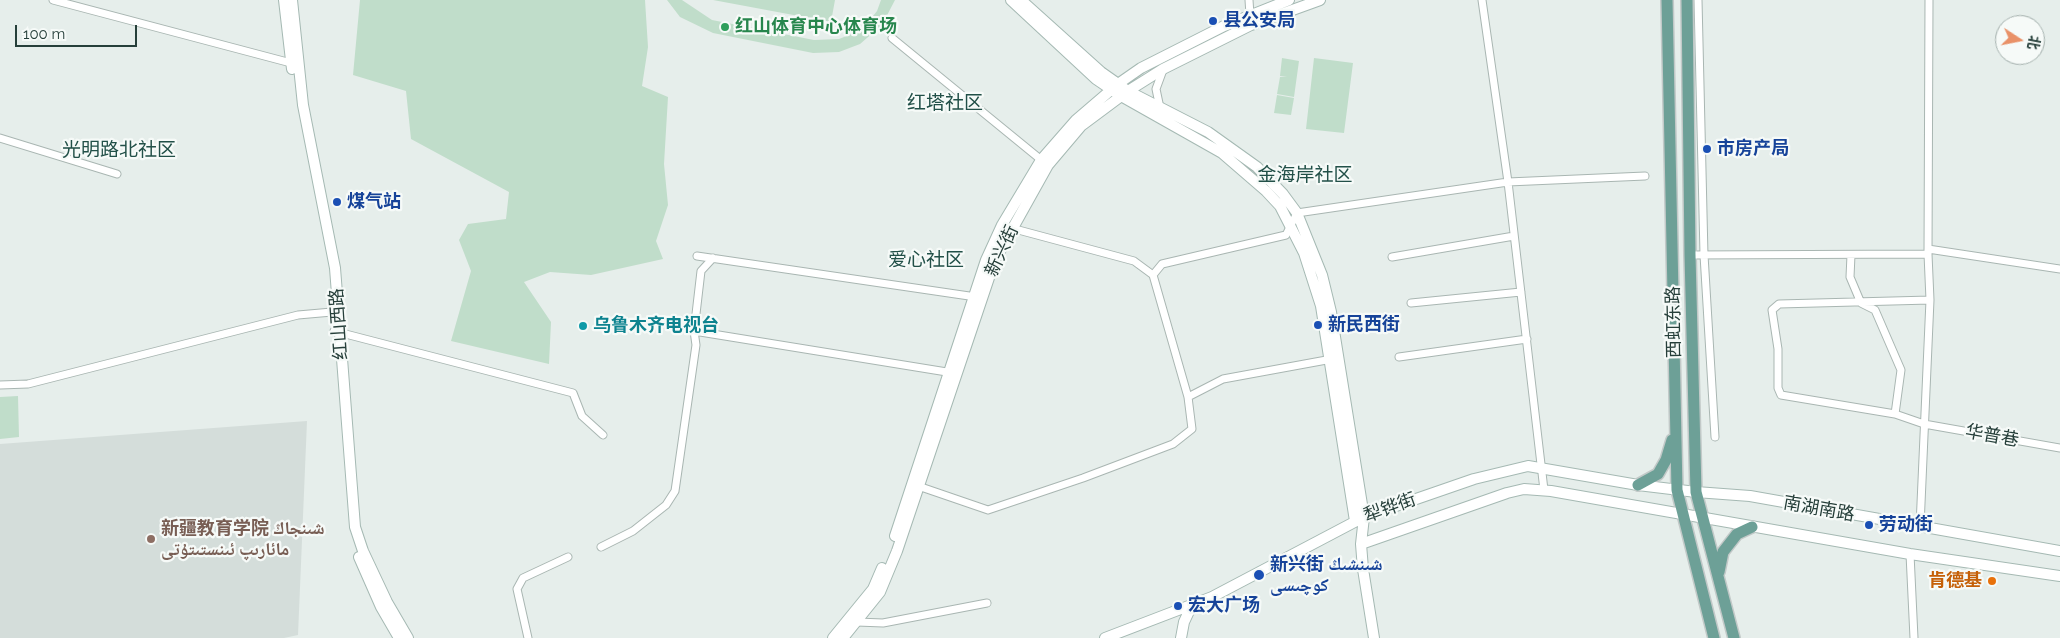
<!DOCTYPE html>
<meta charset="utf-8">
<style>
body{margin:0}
#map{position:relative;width:2060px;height:638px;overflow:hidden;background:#e6eeeb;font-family:Raleway,"Noto Sans SC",sans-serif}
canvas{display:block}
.north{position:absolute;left:1995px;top:15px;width:50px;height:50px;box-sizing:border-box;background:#f6faf8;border:1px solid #a3afac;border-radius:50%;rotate:101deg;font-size:14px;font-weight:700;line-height:20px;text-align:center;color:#263f3a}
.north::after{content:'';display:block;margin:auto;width:18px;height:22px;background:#e99168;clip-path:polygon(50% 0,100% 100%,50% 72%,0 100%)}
.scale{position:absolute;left:15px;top:25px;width:122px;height:22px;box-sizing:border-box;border:2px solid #263f3a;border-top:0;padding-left:6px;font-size:15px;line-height:18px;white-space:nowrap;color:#263f3a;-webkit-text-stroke:4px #f6faf8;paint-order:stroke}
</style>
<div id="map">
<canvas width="2060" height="638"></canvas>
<div class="north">北</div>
<div class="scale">100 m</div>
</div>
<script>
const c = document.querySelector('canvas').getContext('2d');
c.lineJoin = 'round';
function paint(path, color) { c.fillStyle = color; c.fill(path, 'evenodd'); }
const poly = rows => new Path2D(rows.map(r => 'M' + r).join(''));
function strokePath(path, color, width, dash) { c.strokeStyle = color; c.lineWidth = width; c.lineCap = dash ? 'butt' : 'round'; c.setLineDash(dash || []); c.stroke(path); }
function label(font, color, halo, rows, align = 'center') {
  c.font = font + ' Raleway,"Noto Naskh Arabic","Noto Sans SC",sans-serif'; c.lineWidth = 4.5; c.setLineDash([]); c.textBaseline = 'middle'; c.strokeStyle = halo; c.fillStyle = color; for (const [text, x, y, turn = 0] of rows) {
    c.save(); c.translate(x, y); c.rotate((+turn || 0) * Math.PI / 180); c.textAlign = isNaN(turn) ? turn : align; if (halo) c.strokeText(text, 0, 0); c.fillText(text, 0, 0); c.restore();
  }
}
paint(poly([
 [307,421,298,635,284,638,0,638,0,444]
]), '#d4ddda');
paint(poly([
 [360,0,645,0,648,47,642,86,668,97,664,164,668,205,656,241,663,259,591,275,550,272,524,282,551,322,549,364,451,341,471,271,459,240,468,224,506,219,509,192,411,139,406,91,353,75],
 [667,0,682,0,712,20,814,40,839,39,862,30,877,11,881,0,895,0,882,25,860,44,839,52,813,53,713,33,680,17],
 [713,0,835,0,831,22],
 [1282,58,1299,61,1294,97,1277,94,1280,77,1287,77,1280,76],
 [1314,58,1353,63,1344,133,1306,129],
 [1277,95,1294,98,1291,115,1274,113],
 [18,396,19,437,0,439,0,397]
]), '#c0ddca');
const street = poly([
 [53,0,291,63],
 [1249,0,1250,15],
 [1482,0,1508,182,1544,490],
 [1698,0,1704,255,1715,437],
 [892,38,1045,163],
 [1160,108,1156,89,1163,70],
 [0,138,117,174],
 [1928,249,2060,269],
 [1690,255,1928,254],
 [1851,255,1850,277,1861,303,1875,310,1901,370,1895,414],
 [697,256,976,297],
 [1392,257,1514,236],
 [1153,275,1162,264,1286,235,1297,213,1508,182,1645,176],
 [1930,300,1779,304,1772,310,1778,349,1778,388,1781,395,1895,414,1924,424,2060,448],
 [1411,303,1521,292],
 [334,331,573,393,582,416,603,435],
 [694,331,953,373],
 [1399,357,1527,339],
 [0,385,28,384,298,315,332,312],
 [1188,397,1223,379,1332,359],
 [918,486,988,510,1083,478,1173,444,1192,429,1188,397,1153,275,1134,261,1011,228],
 [1920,526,1930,300,1928,254,1929,0],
 [601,547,633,531,666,505,675,491,696,345,694,331,701,271,713,258],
 [1910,554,1914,638],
 [857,622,883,623,987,603],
 [528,638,517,589,523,578,568,557]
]);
const secondary = poly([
 [284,0,292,69],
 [292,0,303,105,335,268,355,527,363,551,387,602,408,638],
 [1011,0,1096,79,1121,96,1222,153,1266,191,1280,206,1304,253,1321,306,1355,521],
 [1021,0,1101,72,1128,91,1208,132,1257,167,1283,194,1297,213,1322,275,1331,312,1364,517,1361,544,1363,569,1374,638],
 [895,536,986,260,1002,225,1041,160,1076,120,1118,84,1141,68,1224,26,1289,0],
 [1361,544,1507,493,1524,489,1551,491,1910,554,2060,576],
 [359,557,381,607,399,638],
 [833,638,873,589,882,568],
 [843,638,880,592,897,551,995,260,1048,165,1081,126,1128,91,1163,69,1251,25,1320,0],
 [1105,638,1212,597,1364,517,1474,479,1528,466,1638,485,1696,492,1750,496,2060,551],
 [1181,638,1184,622,1192,605]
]);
const primary = poly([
 [1667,0,1677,490,1714,638],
 [1687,0,1690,255,1696,492,1734,638],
 [1638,485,1658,474,1666,460,1672,440],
 [1719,572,1723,552,1737,534,1752,527]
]);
strokePath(street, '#a9b6b2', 9);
strokePath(secondary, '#a5b9b3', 12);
strokePath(primary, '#c2c9c8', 14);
strokePath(street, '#fff', 7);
strokePath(secondary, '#fff', 10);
strokePath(primary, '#6da097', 11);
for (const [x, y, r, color] of [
 [1213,21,5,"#1a4fb4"],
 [725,27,5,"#2e9e5b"],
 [1707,149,5,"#1a4fb4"],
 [337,202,5,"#1a4fb4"],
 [1318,325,5,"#1a4fb4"],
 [583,326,5,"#0f9aa8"],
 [1869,525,5,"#1a4fb4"],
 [151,539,5,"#8d6e63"],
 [1259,575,6,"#1a4fb4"],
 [1992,581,5,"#e8710a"],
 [1178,606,5,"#1a4fb4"]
]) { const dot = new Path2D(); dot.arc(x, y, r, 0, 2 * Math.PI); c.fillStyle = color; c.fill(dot); strokePath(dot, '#f6faf8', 2); }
label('bold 18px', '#164399', '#f6faf8', [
 ["县公安局",1223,21],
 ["市房产局",1717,149],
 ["煤气站",347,202],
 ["新民西街",1328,325],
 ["劳动街",1879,525],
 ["新兴街 شىنشىڭ",1270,565],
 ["كوچىسى",1270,586],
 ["宏大广场",1188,606]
], 'left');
label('bold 18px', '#27864d', '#f6faf8', [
 ["红山体育中心体育场",735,27]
], 'left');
label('18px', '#263f3a', '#f6faf8', [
 ["新兴街",1002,251,-65],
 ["西虹东路",1674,322,-91],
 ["红山西路",339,324,-94],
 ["华普巷",1992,436,10],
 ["犁铧街",1390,508,-20],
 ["南湖南路",1819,509,10]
]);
label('bold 18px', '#0d838f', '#f6faf8', [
 ["乌鲁木齐电视台",593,326]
], 'left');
label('bold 18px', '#785e54', '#f6faf8', [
 ["新疆教育学院 شىنجاڭ",161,529],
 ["مائارىپ ئىنستىتۇتى",161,550]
], 'left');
label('bold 18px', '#c56008', '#f6faf8', [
 ["肯德基",1982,581]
], 'right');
label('19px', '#225048', '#f6faf8', [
 ["红塔社区",945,103],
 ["光明路北社区",119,150],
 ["金海岸社区",1305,175],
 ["爱心社区",926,260]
]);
</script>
